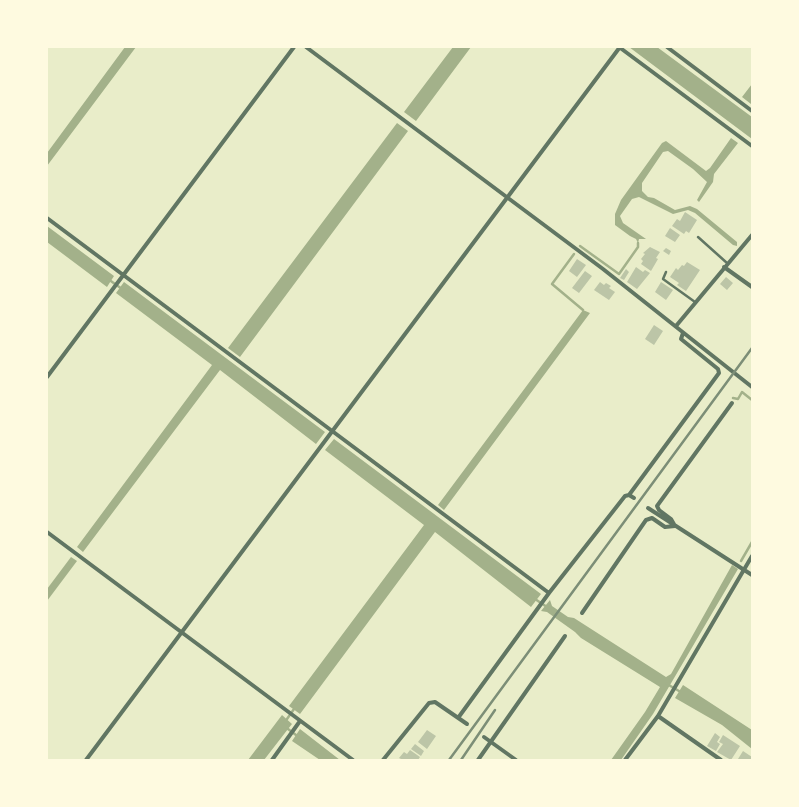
<!DOCTYPE html>
<style>
body{margin:0}
#map{position:relative;width:799px;height:807px;overflow:hidden;background:#e9edc9;font-family:"Varela Round",sans-serif}
canvas{display:block}
.frame{position:absolute;inset:0;border:48px solid #fefae0;pointer-events:none}
</style>
<div id="map">
<canvas width="799" height="807"></canvas>
<div class="frame"></div>
</div>
<script>
const c = document.querySelector('canvas').getContext('2d');
c.lineJoin = 'round';
function paint(path, color) { c.fillStyle = color; c.fill(path, 'evenodd'); }
const poly = rows => new Path2D(rows.map(r => 'M' + r).join(''));
function strokePath(path, color, width, dash) { c.strokeStyle = color; c.lineWidth = width; c.lineCap = dash ? 'butt' : 'round'; c.setLineDash(dash || []); c.stroke(path); }
paint(poly([
 [125,47,136,47,47,166,47,153],
 [453,47,471,47,416,121,404,112],
 [629,47,657,47,752,117,752,139],
 [752,84,752,103,751,104,742,97],
 [397,123,408,131,240,357,228,348],
 [731,138,738,143,714,174,713,182,699,202,697,200,707,182,693,169,668,151,663,152,642,183,642,191,648,197,654,198,675,210,690,206,697,209,737,242,737,246,733,245,695,213,688,210,673,214,639,197,632,199,620,216,623,223,646,239,639,239,638,243,636,239,630,236,615,225,615,214,621,200,662,143,666,141,706,171,710,168],
 [47,226,114,276,107,287,47,242],
 [124,282,325,432,316,444,220,370,83,552,77,547,212,365,116,293],
 [583,310,590,313,444,510,438,505],
 [334,439,541,594,531,607,435,532,300,714,289,706,424,525,325,450],
 [71,557,77,561,47,601,47,589],
 [732,565,738,569,653,714,621,760,611,760,645,712,660,687,581,638,575,632,547,612,541,611,550,600,552,606,568,617,574,618,666,677,671,674],
 [683,685,752,730,752,749,722,725,675,698],
 [282,715,292,724,288,729,264,760,248,760],
 [300,729,340,760,320,760,292,741]
]), '#a3b18a');
strokePath(poly([
 [580,246,619,274,638,247,638,243],
 [574,254,552,284,583,310],
 [108,279,122,289],
 [733,398,738,399,742,392,752,400],
 [741,561,752,542],
 [535,599,547,607],
 [667,684,679,691],
 [287,719,294,709],
 [288,729,296,735]
]), '#a3b18a', 2.5);
paint(poly([
 [685,212,697,220,689,233,686,231,684,234,672,226,677,219,680,221],
 [670,228,680,235,675,242,665,236],
 [650,247,660,252,656,258,658,259,651,271,641,264,643,261,641,259,645,254,643,253],
 [666,248,671,251,669,255,663,251],
 [577,259,586,265,577,277,569,271],
 [687,262,700,270,686,291,677,285,679,283,670,277,676,268,678,270,682,265,684,266],
 [636,267,643,272,645,270,650,273,637,289,627,282],
 [626,269,629,272,624,280,620,278],
 [585,271,592,276,579,293,572,288],
 [726,277,733,283,727,290,720,284],
 [600,282,604,285,606,283,611,286,609,288,615,292,609,300,594,290],
 [661,282,673,290,666,300,655,292],
 [654,325,663,331,654,345,645,339],
 [427,730,436,736,427,749,418,742],
 [715,733,720,737,717,742,720,744,716,751,707,746],
 [723,735,740,746,731,760,717,752,723,744,719,742],
 [415,744,424,751,421,756,411,749],
 [410,750,420,757,418,760,403,760,399,758,404,752,407,754],
 [743,751,752,757,752,760,738,759]
]), '#bcc5a7');
strokePath(poly([
 [698,237,727,263],
 [666,272,663,279,695,302]
]), '#617663', 2.5);
strokePath(poly([
 [306,47,603,269,752,387],
 [619,47,752,146],
 [667,47,752,111],
 [47,218,549,593,458,718],
 [724,267,752,287],
 [676,326,752,235],
 [47,377,294,47],
 [629,495,634,498],
 [648,508,752,575],
 [47,532,353,760],
 [549,593,625,496,629,495,719,373,718,369,681,339,683,333],
 [582,613,646,520,652,518,665,527,675,526,671,519,659,510,657,506,732,403],
 [658,716,721,760],
 [484,737,516,760],
 [86,760,620,47],
 [272,760,300,721],
 [383,760,429,703,435,702,467,724],
 [478,760,565,636],
 [625,760,658,716,752,556]
]), '#617663', 4);
strokePath(poly([
 [449,760,752,348],
 [461,760,495,710]
]), '#7c8e77', 2.5);
</script>
